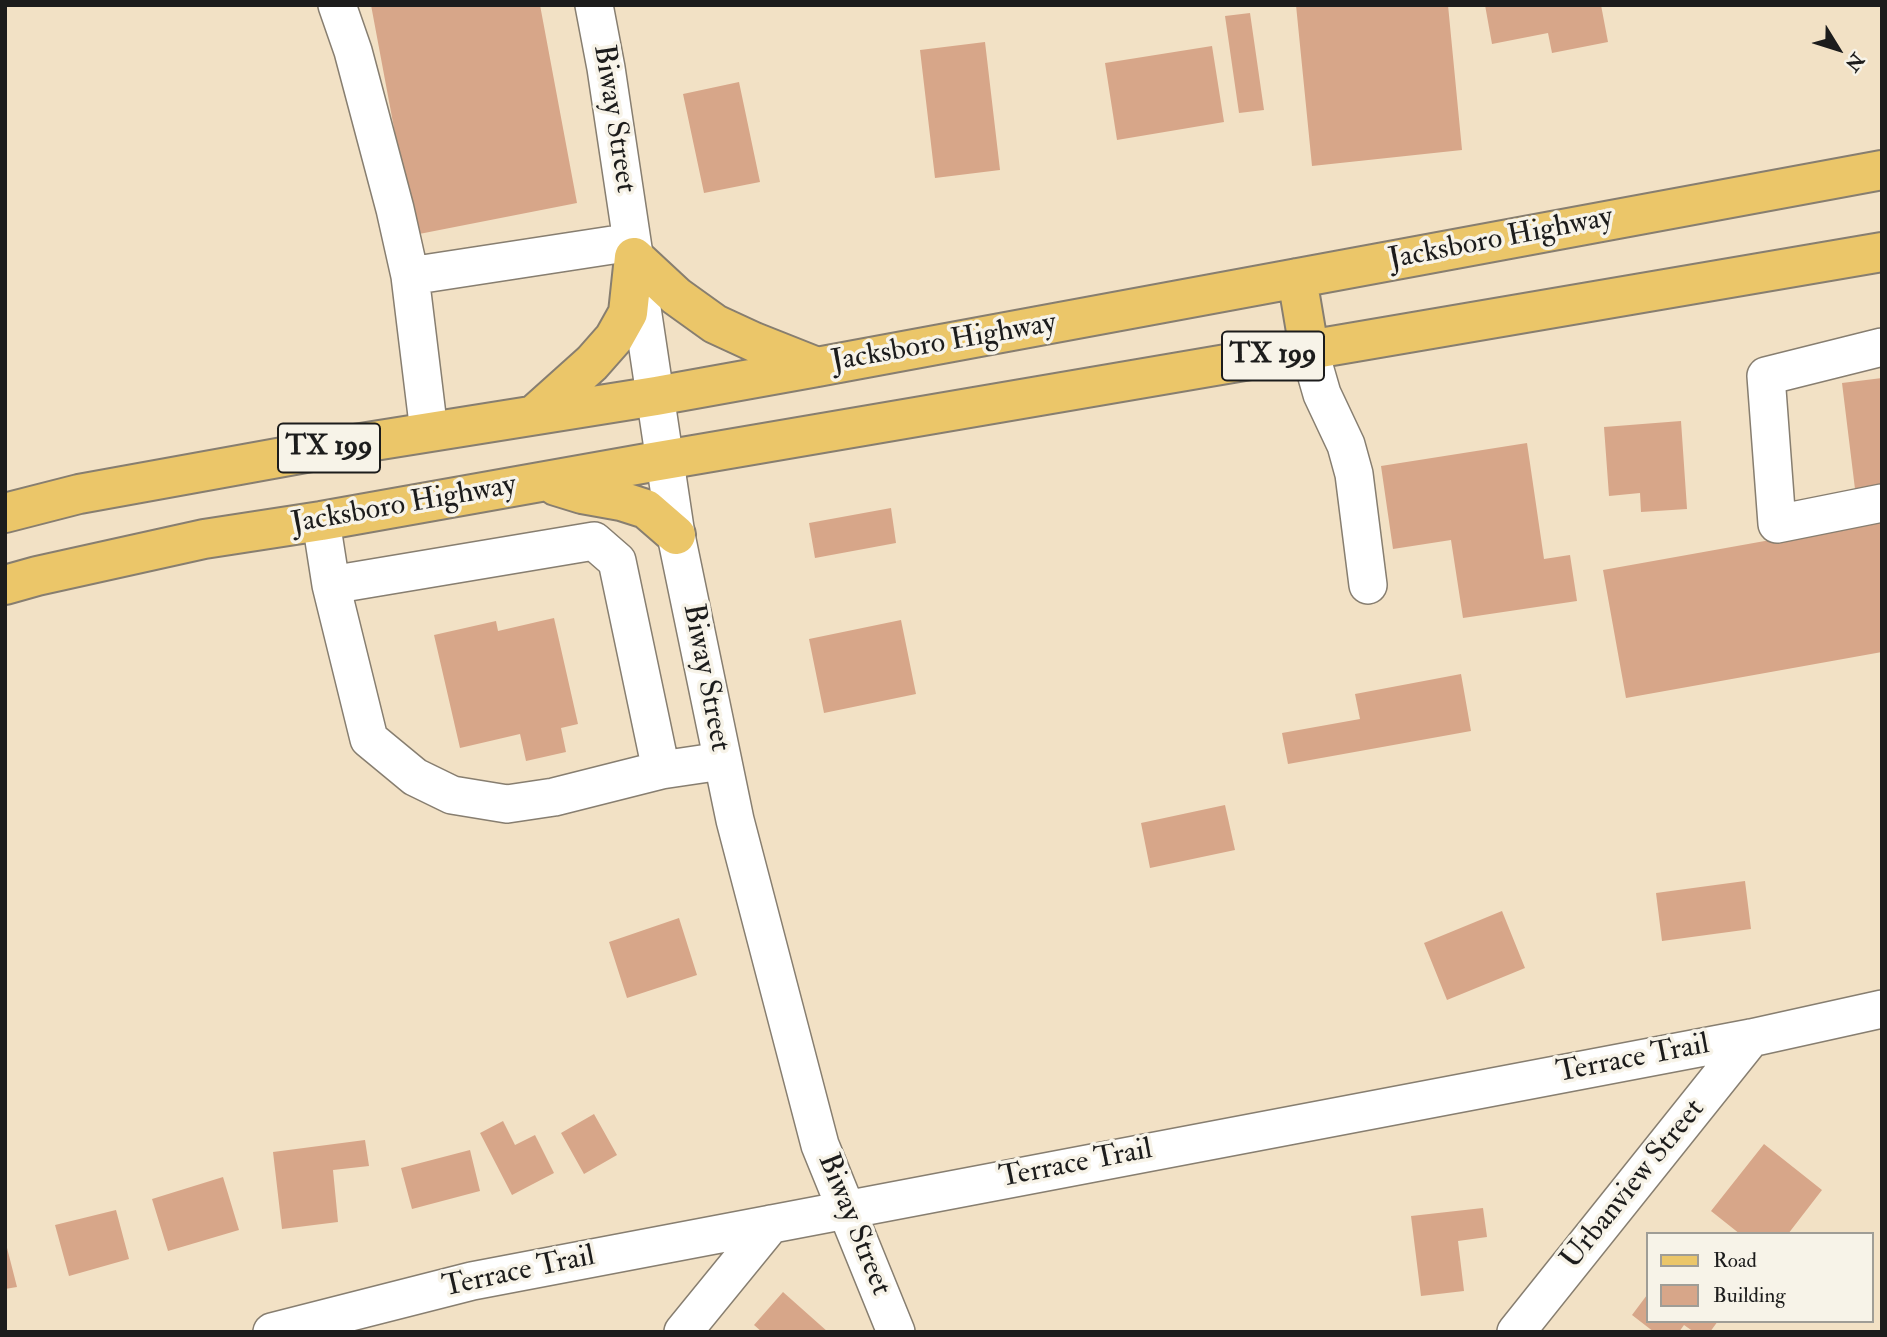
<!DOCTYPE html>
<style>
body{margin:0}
#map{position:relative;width:1887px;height:1337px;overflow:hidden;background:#f2e1c5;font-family:"IM FELL Double Pica",serif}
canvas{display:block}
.frame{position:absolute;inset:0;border:7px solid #1c1c1c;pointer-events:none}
.legend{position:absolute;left:1646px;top:1232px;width:228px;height:91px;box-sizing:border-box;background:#f7f3e8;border:2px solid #9f9d96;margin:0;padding:9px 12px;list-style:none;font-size:21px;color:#1c1c1c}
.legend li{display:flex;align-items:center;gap:14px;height:35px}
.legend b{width:35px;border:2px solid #9f9d96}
.north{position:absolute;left:1803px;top:14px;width:70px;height:70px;-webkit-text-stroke:5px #f7f3e8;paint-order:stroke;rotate:128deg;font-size:19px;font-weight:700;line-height:28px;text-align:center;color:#1c1c1c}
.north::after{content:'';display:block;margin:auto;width:24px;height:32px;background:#1c1c1c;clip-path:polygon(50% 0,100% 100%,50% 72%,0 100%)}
</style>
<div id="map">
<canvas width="1887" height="1337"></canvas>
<div class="frame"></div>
<ul class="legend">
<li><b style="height:9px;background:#ebc669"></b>Road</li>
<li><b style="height:19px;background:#d7a689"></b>Building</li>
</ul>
<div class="north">N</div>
</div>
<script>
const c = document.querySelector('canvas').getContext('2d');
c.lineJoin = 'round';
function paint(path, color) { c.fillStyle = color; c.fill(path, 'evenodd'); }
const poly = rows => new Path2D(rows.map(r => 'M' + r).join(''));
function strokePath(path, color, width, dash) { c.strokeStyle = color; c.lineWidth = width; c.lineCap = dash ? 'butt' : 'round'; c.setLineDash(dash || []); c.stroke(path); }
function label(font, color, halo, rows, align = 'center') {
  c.font = font + ' "IM FELL Double Pica",serif'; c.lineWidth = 7; c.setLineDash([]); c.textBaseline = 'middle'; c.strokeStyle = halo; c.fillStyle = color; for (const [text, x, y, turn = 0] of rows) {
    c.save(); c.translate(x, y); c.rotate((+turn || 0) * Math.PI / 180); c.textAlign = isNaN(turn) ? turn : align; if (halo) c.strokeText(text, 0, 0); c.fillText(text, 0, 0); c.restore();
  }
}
paint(poly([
 [371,5,540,5,577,203,414,235],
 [1296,5,1448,5,1462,150,1312,166],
 [1485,5,1601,5,1608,42,1552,53,1548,33,1492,44],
 [1250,13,1264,110,1239,113,1225,16],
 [985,42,1000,170,935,178,920,50],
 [1212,46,1224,122,1117,140,1105,63],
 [739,82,760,182,704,193,683,94],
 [1882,378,1882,486,1855,489,1842,383],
 [1681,421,1687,509,1641,512,1640,493,1609,496,1604,427],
 [1527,443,1544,559,1570,555,1577,601,1463,618,1451,540,1393,549,1381,466],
 [891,508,896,543,815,558,809,523],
 [1882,520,1882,652,1626,698,1603,570],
 [554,618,578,724,561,728,566,752,526,761,520,734,460,748,434,635,496,621,498,631],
 [901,620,916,694,824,713,809,639],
 [1461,674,1471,731,1288,764,1282,733,1360,719,1355,694],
 [1225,805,1235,850,1150,868,1141,823],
 [1745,881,1751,929,1662,941,1656,893],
 [1502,911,1525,968,1447,1000,1424,943],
 [679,918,697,975,627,998,609,942],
 [594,1114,617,1155,584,1174,561,1133],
 [503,1121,515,1145,535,1135,554,1173,512,1195,480,1133],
 [365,1140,369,1166,333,1170,338,1222,282,1229,273,1152],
 [1764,1144,1822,1190,1788,1234,1740,1234,1711,1211],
 [470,1150,480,1191,412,1209,401,1168],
 [223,1177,239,1230,168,1251,152,1199],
 [1483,1208,1487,1237,1458,1241,1464,1291,1421,1296,1411,1216],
 [116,1210,129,1259,69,1276,55,1225],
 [5,1240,17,1287,5,1289],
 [783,1292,828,1332,762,1332,754,1325],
 [1647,1295,1647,1321,1718,1321,1710,1332,1694,1332,1684,1325,1679,1332,1654,1332,1632,1315]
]), '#d7a689');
const minor = poly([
 [337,5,353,51,395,209,410,276,429,432],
 [594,5,606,68,676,535,735,820,820,1145,896,1332],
 [410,276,632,242],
 [1882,347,1766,376,1777,524,1882,503],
 [1309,349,1322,394,1346,445,1354,474,1368,585],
 [321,521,331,585,369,739,415,777,452,795,507,804,554,797,661,770,722,761],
 [331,585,594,541,617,561,661,770],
 [272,1332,472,1281,1751,1038,1882,1009],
 [683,1332,771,1224],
 [1516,1332,1751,1038]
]);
const major = poly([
 [634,257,676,296,715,324,754,342,817,367],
 [1297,278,1309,349],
 [534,415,592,363,614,338,628,313,634,257],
 [556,486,582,494,621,501,646,509,676,535],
 [5,513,79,494,355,444,656,396,817,367,1882,170],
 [5,585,37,576,204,539,321,521,647,463,1882,252]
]);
strokePath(minor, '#877e70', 40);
strokePath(major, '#877e70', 42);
strokePath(minor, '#fff', 37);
strokePath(major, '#ebc669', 38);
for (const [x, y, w] of [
 [1273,356,102],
 [329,448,102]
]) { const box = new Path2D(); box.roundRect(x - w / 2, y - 24.5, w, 49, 5); c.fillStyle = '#f7f3e8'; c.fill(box); strokePath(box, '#1c1c1c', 2); }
label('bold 28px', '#1c1c1c', null, [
 ["TX 199",1273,356],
 ["TX 199",329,448]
]);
label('30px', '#1c1c1c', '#f7f3e8', [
 ["Biway Street",613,119,81],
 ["Jacksboro Highway",1501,240,-11],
 ["Jacksboro Highway",944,344,-10],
 ["Jacksboro Highway",404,506,-10],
 ["Biway Street",705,678,79],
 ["Terrace Trail",1633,1060,-11],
 ["Terrace Trail",1076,1165,-11],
 ["Urbanview Street",1634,1185,-51],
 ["Biway Street",853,1225,68],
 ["Terrace Trail",519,1273,-12]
]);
</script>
